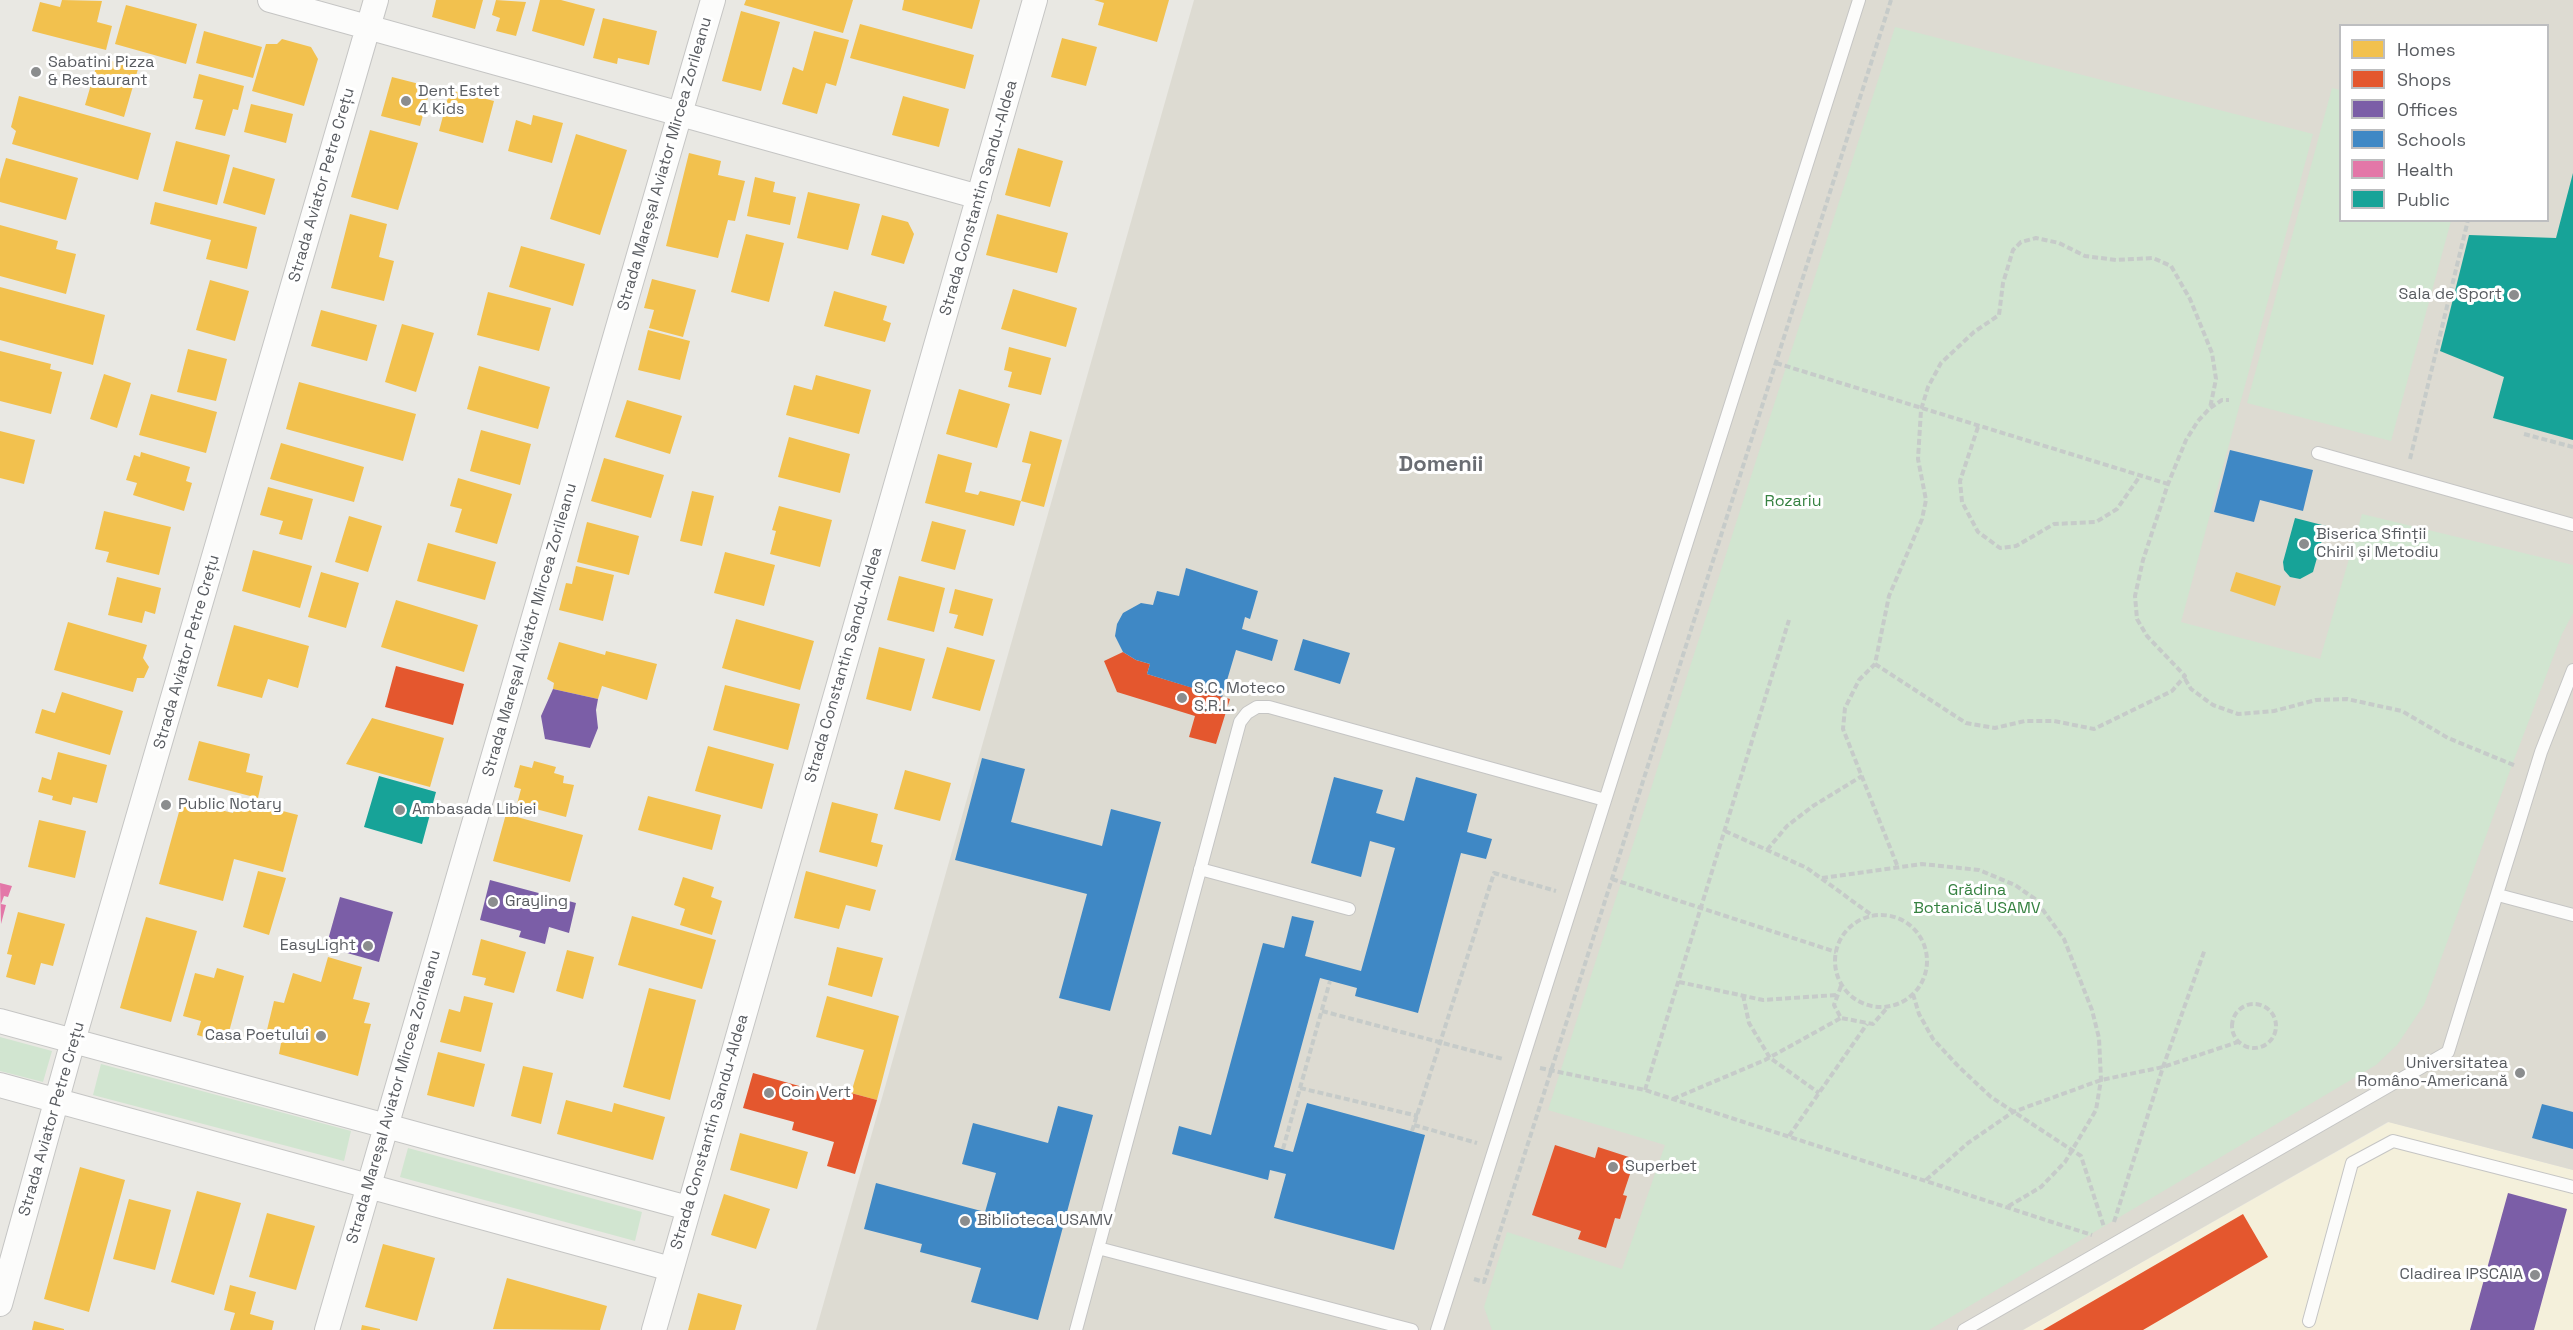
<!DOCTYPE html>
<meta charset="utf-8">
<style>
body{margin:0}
#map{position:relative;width:2573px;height:1330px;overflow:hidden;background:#e9e8e3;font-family:"Space Grotesk",sans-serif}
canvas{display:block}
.legend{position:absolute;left:2339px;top:24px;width:210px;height:198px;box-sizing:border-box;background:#fff;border:2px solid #bdbec0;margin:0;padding:8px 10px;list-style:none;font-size:18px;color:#595c61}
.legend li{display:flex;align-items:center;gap:12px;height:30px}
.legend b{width:30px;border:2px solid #bdbec0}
</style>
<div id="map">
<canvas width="2573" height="1330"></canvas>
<ul class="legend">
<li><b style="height:16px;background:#f2c14e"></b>Homes</li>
<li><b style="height:16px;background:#e4572e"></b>Shops</li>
<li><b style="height:16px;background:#7b5ea7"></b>Offices</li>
<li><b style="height:16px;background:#3f88c5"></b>Schools</li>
<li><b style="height:16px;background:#e377a8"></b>Health</li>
<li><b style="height:16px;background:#17a398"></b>Public</li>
</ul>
</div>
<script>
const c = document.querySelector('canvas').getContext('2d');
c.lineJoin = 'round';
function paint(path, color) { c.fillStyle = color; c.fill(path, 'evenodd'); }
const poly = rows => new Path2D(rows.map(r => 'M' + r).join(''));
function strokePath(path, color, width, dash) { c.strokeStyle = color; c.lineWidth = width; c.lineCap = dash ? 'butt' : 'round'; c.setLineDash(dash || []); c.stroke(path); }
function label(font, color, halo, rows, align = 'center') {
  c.font = font + ' "Space Grotesk",sans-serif'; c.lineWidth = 6; c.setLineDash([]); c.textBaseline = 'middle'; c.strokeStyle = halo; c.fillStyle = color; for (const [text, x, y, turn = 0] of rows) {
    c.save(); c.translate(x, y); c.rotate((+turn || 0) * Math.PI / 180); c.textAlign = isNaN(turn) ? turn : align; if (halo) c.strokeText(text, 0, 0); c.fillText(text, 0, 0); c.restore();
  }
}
paint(poly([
 [2389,1122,2573,1170,2573,1330,2023,1330]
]), '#f4f0db');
paint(poly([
 [1194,0,2573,0,2573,1170,2388,1122,2023,1330,816,1330],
 [2340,26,2548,26,2548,220,2340,220]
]), '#dddbd2');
paint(poly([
 [1895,27,2313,134,2181,622,2320,659,2362,514,2573,565,2573,613,2562,634,2512,765,2424,1005,2397,1045,2376,1065,1929,1330,1492,1330,1484,1307,1507,1232,1622,1269,1665,1145,1548,1110],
 [2332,88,2340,90,2340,220,2451,221,2391,441,2247,403],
 [0,1037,52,1051,43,1082,0,1071],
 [101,1064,351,1131,344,1161,93,1095],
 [408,1148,642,1212,635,1241,400,1177]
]), '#d1e5d0');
paint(poly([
 [62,0,102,1,97,22,112,26,106,50,32,31,40,2,60,7],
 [436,0,483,0,475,29,432,17],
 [496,0,526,2,516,36,496,31,500,18,492,15],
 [540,0,561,0,595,9,584,46,532,31],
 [746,0,853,0,843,33,744,5],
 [904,0,980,0,972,29,902,10],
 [1094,0,1169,0,1157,42,1098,25,1104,3],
 [126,5,197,24,186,64,115,44],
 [741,11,780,22,761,91,722,81],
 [603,18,657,31,649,65,618,58,617,64,593,58],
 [860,24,974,55,965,89,850,58],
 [204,31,262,47,253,78,196,63],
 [814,31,849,40,836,86,826,83,817,114,782,104,793,67,803,71],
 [1062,38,1097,47,1086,86,1051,77],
 [282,39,311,47,318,59,304,106,252,91,266,44,277,44],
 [99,57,138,69,124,117,85,105],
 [199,74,244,86,238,110,233,109,225,136,195,129,203,100,193,98],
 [392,77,431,87,420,126,381,116],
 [450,90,494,101,483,143,439,131],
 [19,96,151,133,138,180,12,144,16,131,11,127],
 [903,96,949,109,939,147,892,135],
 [251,104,293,114,286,143,244,132],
 [533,115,563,123,552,163,508,151,516,120,531,125],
 [370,130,418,143,398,210,351,197],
 [576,134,627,150,600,235,550,219],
 [176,141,230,155,217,205,163,191],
 [1018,148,1063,161,1050,207,1005,195],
 [689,153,721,161,718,175,745,181,735,221,728,220,718,258,666,246],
 [6,158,78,178,66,220,0,202,0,179],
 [233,167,275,179,265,215,223,203],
 [755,177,775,182,773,192,796,197,790,225,747,216],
 [808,192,860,204,848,250,797,238],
 [155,202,257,227,247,269,206,259,211,240,150,224],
 [350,214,387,224,379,257,394,261,384,301,331,288],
 [997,214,1068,233,1057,273,986,255],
 [882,215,908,222,914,234,904,264,871,255],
 [0,225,58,241,56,249,76,254,66,294,0,276],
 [746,234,784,243,769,302,731,292],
 [521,246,585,264,573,306,509,287],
 [652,279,696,290,683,337,649,328,654,310,644,308],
 [210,280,249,291,235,341,196,330],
 [0,287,105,315,93,365,0,340],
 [1013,289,1077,308,1066,347,1001,329],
 [834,291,887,306,883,320,891,323,885,342,824,326],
 [488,292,551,308,539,351,477,335],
 [321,310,377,325,367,361,311,346],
 [402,324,434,333,416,392,385,382],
 [648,330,690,341,680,380,638,370],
 [1009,347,1051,358,1041,395,1008,387,1012,372,1004,370],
 [188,349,227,359,216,401,177,392],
 [0,351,51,364,50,369,62,372,51,414,0,401],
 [479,366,550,387,538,429,467,409],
 [104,374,131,383,117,428,90,419],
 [816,375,871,390,859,434,786,415,794,385,812,390],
 [299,382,416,414,403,461,286,429],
 [959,389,1010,404,997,448,946,434],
 [151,394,217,412,206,453,139,435],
 [627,400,682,416,670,454,615,437],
 [481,430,531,444,520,485,470,471],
 [0,431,35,440,24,484,0,478],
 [1030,431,1062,440,1044,507,1021,501,1031,464,1022,462],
 [789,437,850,454,840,493,778,477],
 [281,443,364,467,354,502,270,479],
 [141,452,190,467,186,481,192,483,184,511,133,495,137,483,126,480,134,455,140,457],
 [938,454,972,463,965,492,978,495,980,491,1021,501,1014,526,925,503],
 [604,458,664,475,651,518,591,501],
 [458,478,512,494,497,544,455,532,462,509,450,506],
 [268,487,313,499,302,540,279,534,283,521,260,515],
 [692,491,714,496,702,546,680,541],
 [779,506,832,520,820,567,770,554,776,531,772,530],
 [104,511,171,527,159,575,106,562,109,552,95,549],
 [349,516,382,526,368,572,335,562],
 [932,521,966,530,955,570,921,561],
 [587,522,639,536,629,575,577,562],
 [428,543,496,562,485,600,417,581],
 [253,550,312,566,300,608,242,591],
 [725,552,775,565,764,606,714,593],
 [576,566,614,575,603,621,559,610,566,583,572,584],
 [321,572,359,583,346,628,308,617],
 [2236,572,2281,586,2275,606,2230,591],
 [899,576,945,588,934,632,887,620],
 [117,577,161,588,155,614,145,611,142,623,108,615],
 [955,589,993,599,983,636,954,628,958,615,949,613],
 [396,600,478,625,464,672,381,647],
 [736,619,814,641,800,690,722,668],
 [68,622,147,645,143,658,149,667,144,678,137,678,133,692,54,670],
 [234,625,309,646,298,688,268,679,262,698,217,686],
 [559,642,605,655,606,651,657,664,647,700,602,686,598,699,553,689,554,683,547,679],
 [879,647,925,659,911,711,866,699],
 [947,647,995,660,980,711,932,698],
 [725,685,800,704,788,750,713,730],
 [62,692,123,711,110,755,35,733,42,709,55,713],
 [372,718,444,738,430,787,346,764],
 [199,741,250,754,246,772,263,776,258,798,188,780],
 [708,746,774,764,762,809,695,791],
 [58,752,107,765,97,803,73,797,71,805,52,800,53,796,38,792,42,777,51,780],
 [534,761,556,767,554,773,564,776,563,783,574,785,566,817,517,804,521,789,514,787,520,765,532,768],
 [905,770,951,783,940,821,894,809],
 [648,796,721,815,712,850,638,830],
 [237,799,298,815,283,872,234,859,223,901,159,884,182,801,233,813],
 [832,802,878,814,871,842,883,845,877,867,819,852],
 [506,814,583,835,570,882,493,861],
 [39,820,86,831,75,878,28,867],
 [258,871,286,878,269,935,243,927],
 [806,871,876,890,870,911,846,905,839,929,794,918],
 [683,877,714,887,711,897,722,901,712,935,680,925,685,909,674,905],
 [18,912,65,924,53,966,41,963,35,985,6,977,12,955,7,954],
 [632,916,716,940,702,989,618,965],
 [146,917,197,931,171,1022,120,1008],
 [481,939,526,952,514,993,484,985,486,978,472,975],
 [837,947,883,958,872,997,828,985],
 [567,950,594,957,583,999,556,991],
 [328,957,362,967,353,999,370,1003,364,1023,371,1024,358,1076,279,1054,282,1038,266,1034,274,1001,284,1003,293,973,321,982],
 [217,968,244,976,226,1043,197,1035,201,1021,183,1016,195,973,214,978],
 [649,988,696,1000,670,1100,623,1087],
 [464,996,493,1003,481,1052,440,1042,449,1009,460,1012],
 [827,996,899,1016,877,1100,851,1093,864,1050,816,1037],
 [438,1052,485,1064,474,1107,427,1095],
 [523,1066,553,1073,541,1124,511,1116],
 [566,1100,612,1112,614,1103,665,1117,653,1160,557,1134],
 [740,1133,808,1152,797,1189,730,1170],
 [80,1167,125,1180,89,1312,44,1299],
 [197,1191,241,1203,214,1295,171,1282],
 [724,1194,770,1209,756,1249,711,1235],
 [129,1199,171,1210,155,1270,113,1259],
 [267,1213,315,1226,296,1290,249,1277],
 [383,1244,435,1258,417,1321,365,1307],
 [507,1278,607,1306,600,1330,493,1329],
 [230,1285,256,1292,250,1314,274,1321,272,1330,230,1330,235,1313,224,1310],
 [698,1293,742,1305,735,1330,688,1330],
 [34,1321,64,1329,64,1330,32,1330],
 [362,1325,380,1329,380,1330,361,1330]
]), '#f2c14e');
paint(poly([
 [1123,652,1136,660,1150,664,1147,674,1230,699,1216,744,1189,737,1195,716,1117,692,1104,661],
 [396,666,464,684,453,725,385,707],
 [753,1073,849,1100,851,1093,877,1100,855,1174,827,1166,834,1142,792,1130,794,1122,743,1108],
 [1555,1145,1595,1158,1598,1147,1635,1159,1623,1195,1627,1196,1620,1219,1615,1218,1606,1248,1578,1239,1581,1231,1532,1215],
 [2243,1214,2268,1257,2143,1330,2043,1330]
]), '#e4572e');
paint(poly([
 [553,689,598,699,596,710,598,728,590,748,545,739,541,716],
 [490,880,576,903,569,933,549,927,545,944,519,937,521,931,480,920],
 [340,897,393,912,379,962,326,947],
 [2508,1193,2567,1209,2534,1330,2470,1330]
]), '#7b5ea7');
paint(poly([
 [2230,450,2313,470,2303,511,2260,500,2254,522,2214,512],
 [1186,568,1258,591,1250,619,1245,617,1242,629,1278,640,1272,661,1236,650,1222,697,1147,674,1150,664,1136,660,1123,652,1115,636,1117,624,1123,613,1141,603,1153,605,1157,591,1179,596],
 [1303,639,1350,653,1340,684,1294,670],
 [982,758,1025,769,1011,822,1102,846,1111,809,1161,822,1110,1011,1059,998,1087,894,955,860],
 [1334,777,1383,790,1376,813,1404,821,1416,777,1477,794,1467,832,1492,839,1486,859,1461,853,1418,1013,1355,996,1357,988,1320,978,1274,1147,1293,1152,1307,1103,1425,1135,1394,1250,1274,1218,1286,1174,1270,1170,1268,1180,1172,1154,1179,1126,1211,1135,1263,943,1284,948,1292,916,1314,921,1305,956,1361,971,1395,848,1370,841,1361,877,1311,863],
 [2542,1104,2573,1112,2573,1149,2532,1138],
 [1058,1106,1093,1115,1038,1320,971,1302,981,1268,920,1252,922,1244,864,1229,876,1183,985,1212,996,1173,962,1164,973,1123,1048,1143]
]), '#3f88c5');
paint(poly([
 [0,883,12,886,8,897,4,896,1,904,6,905,1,924]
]), '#e377a8');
paint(poly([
 [2573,173,2573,440,2493,418,2504,377,2440,351,2469,235,2556,238],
 [2295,518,2326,526,2313,572,2300,579,2290,577,2284,570,2283,562],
 [379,776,436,792,422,844,364,827]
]), '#17a398');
const lane = poly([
 [2318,453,2573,525],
 [1200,869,1349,909],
 [2498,895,2573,915],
 [1098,1248,1412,1330],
 [2309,1321,2352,1163,2393,1141,2573,1187],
 [1076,1330,1240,722,1247,713,1257,707,1269,707,1605,800],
 [1437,1330,1859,0],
 [1964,1330,2448,1052,2541,752,2573,670]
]);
const street = poly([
 [270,0,979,197],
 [0,1021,688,1208],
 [0,1085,671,1269],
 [0,1304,73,1041,376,0],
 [327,1330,713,0],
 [654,1330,1035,0]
]);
strokePath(lane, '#c5c5c4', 14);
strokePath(street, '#c5c5c4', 26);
strokePath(poly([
 [1776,363,2168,484],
 [1978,427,1960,481,1962,502,1978,532,2000,548,2016,546,2054,524,2096,522,2117,509,2140,476],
 [2524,434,2573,447],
 [2410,459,2468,220],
 [1875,664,1966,723,1995,728,2025,721,2054,721,2094,729,2172,691,2185,676,2147,636,2137,619,2135,596,2143,560,2168,484,2186,440,2198,421,2210,408,2222,400,2229,400],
 [2185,679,2191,689,2213,705,2238,714,2274,711,2316,700,2347,699,2402,711,2448,738,2516,766],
 [1725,831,1807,868,1873,916],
 [1767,850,1787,826,1813,806,1862,776],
 [1897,865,1843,729,1845,708,1859,680,1875,664,1889,596,1922,519,1926,500,1918,459,1921,410,1928,387,1941,363,1974,332,1999,315,2003,283,2013,250,2021,242,2036,238,2059,243,2085,256,2116,260,2153,258,2171,266,2190,299,2212,353,2216,379,2210,408],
 [1822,878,1922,864,1979,870,2015,885,2035,899,2064,939,2092,1010,2099,1038,2101,1080,2096,1110,2065,1162,2041,1187,2007,1207],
 [1612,879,1836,952],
 '1835 961a46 46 0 1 1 92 0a46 46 0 1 1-92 0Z',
 [1679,982,1763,1000,1836,995],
 [1841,986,1834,1005,1841,1018,1873,1024,1887,1008],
 [1913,994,1919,1014,1933,1039,1959,1067,1991,1097,2081,1156,2104,1227],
 [1743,995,1749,1023,1770,1058,1819,1093],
 '2232 1026a22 22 0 1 1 44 0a22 22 0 1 1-44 0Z',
 [1322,1011,1503,1059],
 [1540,1068,1645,1090,2092,1235],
 [1300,1088,1418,1116],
 [1645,1090,1789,620],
 [1673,1099,1765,1060,1841,1018],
 [1414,1125,1477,1143],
 [1412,1131,1494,873,1556,891],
 [1789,1136,1867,1024],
 [1283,1149,1330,981],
 [1926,1180,1968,1143,2013,1112,2101,1080,2163,1067,2238,1042],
 [2114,1222,2163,1067,2205,949],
 [1474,1279,1484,1282,1891,0]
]), '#c6cbc9', 4, [6, 3]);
strokePath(lane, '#fcfcfb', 12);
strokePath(street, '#fcfcfb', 24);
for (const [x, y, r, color] of [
 [36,72,6,"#8b8d8e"],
 [406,101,6,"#8b8d8e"],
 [2514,295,6,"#8b8d8e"],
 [2304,544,6,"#8b8d8e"],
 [1182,698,6,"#8b8d8e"],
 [166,805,6,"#8b8d8e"],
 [400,810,6,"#8b8d8e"],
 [493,902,6,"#8b8d8e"],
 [368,946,6,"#8b8d8e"],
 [321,1036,6,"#8b8d8e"],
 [2520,1073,6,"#8b8d8e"],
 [769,1093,6,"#8b8d8e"],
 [1613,1167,6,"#8b8d8e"],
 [965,1221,6,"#8b8d8e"],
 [2535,1275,6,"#8b8d8e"]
]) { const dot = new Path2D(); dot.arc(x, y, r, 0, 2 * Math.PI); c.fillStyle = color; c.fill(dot); strokePath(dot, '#fff', 2); }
label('16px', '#595c61', '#fff', [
 ["Sabatini Pizza",48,63],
 ["& Restaurant",48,81],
 ["Dent Estet",418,92],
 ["4 Kids",418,110],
 ["Sala de Sport",2502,295,"right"],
 ["Biserica Sfinții",2316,535],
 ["Chiril și Metodiu",2316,553],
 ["S.C. Moteco",1194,689],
 ["S.R.L.",1194,707],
 ["Public Notary",178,805],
 ["Ambasada Libiei",412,810],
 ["Grayling",505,902],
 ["EasyLight",356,946,"right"],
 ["Casa Poetului",309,1036,"right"],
 ["Universitatea",2508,1064,"right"],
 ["Româno-Americană",2508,1082,"right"],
 ["Coin Vert",781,1093],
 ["Superbet",1625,1167],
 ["Biblioteca USAMV",977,1221],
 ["Cladirea IPSCAIA",2523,1275,"right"]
], 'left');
label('16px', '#595c61', '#fff', [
 ["Strada Mareșal Aviator Mircea Zorileanu",665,164,-74],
 ["Strada Aviator Petre Crețu",322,185,-74],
 ["Strada Constantin Sandu-Aldea",979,198,-74],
 ["Strada Mareșal Aviator Mircea Zorileanu",530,630,-74],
 ["Strada Aviator Petre Crețu",187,652,-74],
 ["Strada Constantin Sandu-Aldea",844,665,-74],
 ["Strada Mareșal Aviator Mircea Zorileanu",394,1097,-74],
 ["Strada Aviator Petre Crețu",52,1119,-74],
 ["Strada Constantin Sandu-Aldea",710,1132,-74]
]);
label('16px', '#368241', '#fff', [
 ["Rozariu",1793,502],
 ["Grădina",1977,891],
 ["Botanică USAMV",1977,909]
]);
label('bold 22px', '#6a6d73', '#fff', [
 ["Domenii",1441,465]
]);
</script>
